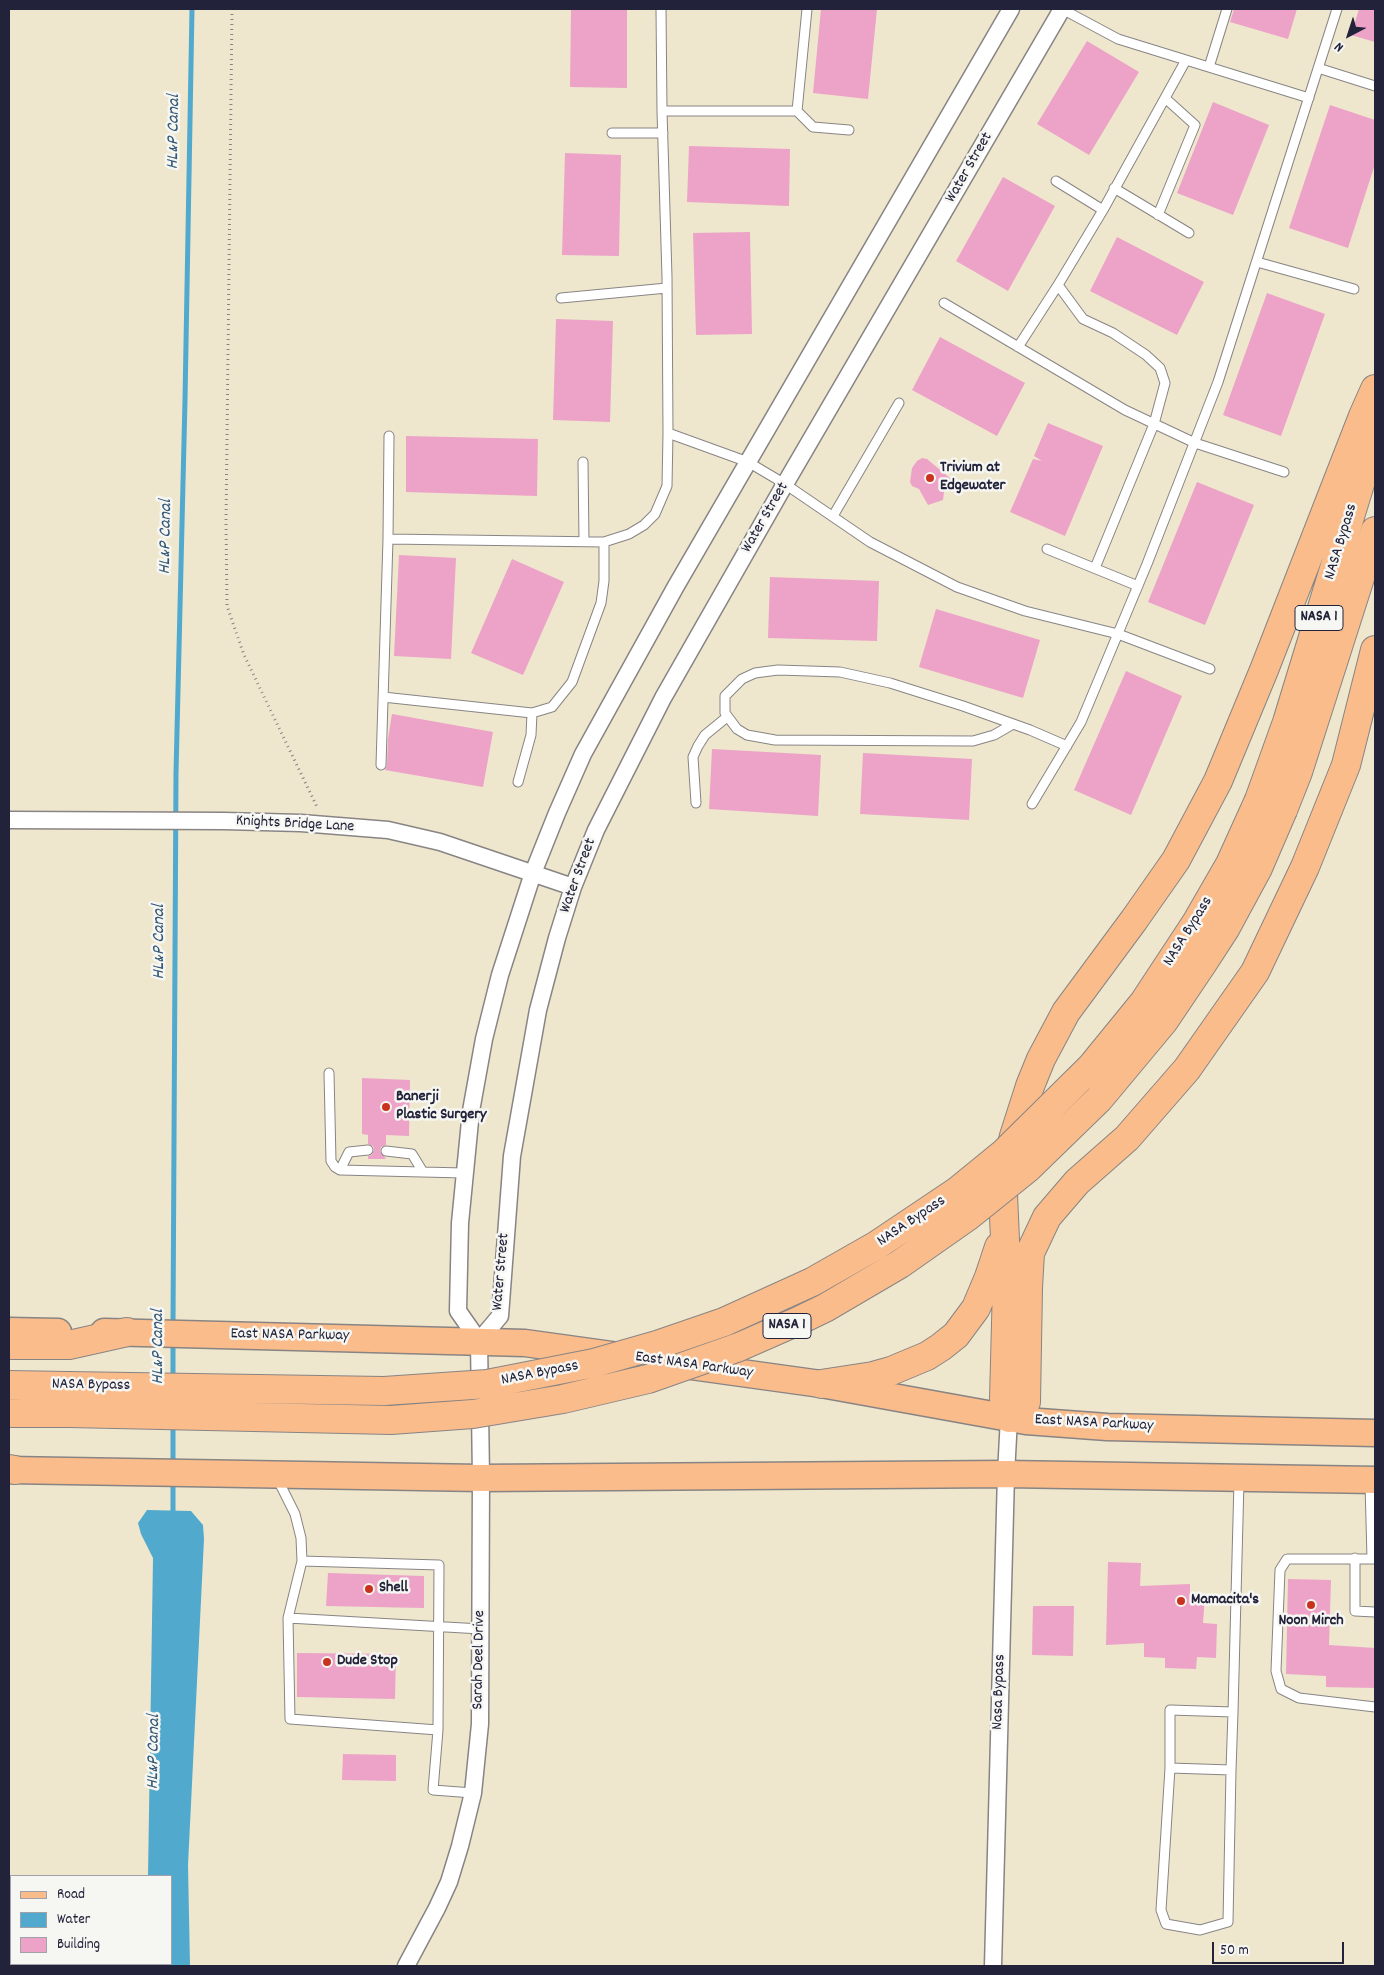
<!DOCTYPE html>
<style>
body{margin:0}
#map{position:relative;width:1384px;height:1975px;overflow:hidden;background:#eee7cd;font-family:Dekko,sans-serif}
canvas{display:block}
.frame{position:absolute;inset:0;border:10px solid #22223b;pointer-events:none}
.legend{position:absolute;left:10px;top:1875px;width:162px;height:90px;box-sizing:border-box;background:#f6f6f2;border:1px solid #a1a1a9;margin:0;padding:6px 9px;list-style:none;font-size:15px;color:#22223b}
.legend li{display:flex;align-items:center;gap:10px;height:25px}
.legend b{width:25px;border:1px solid #a1a1a9}
.north{position:absolute;left:1324px;top:10px;width:50px;height:50px;-webkit-text-stroke:4px #f6f6f2;paint-order:stroke;rotate:220deg;font-size:14px;font-weight:700;line-height:20px;text-align:center;color:#22223b}
.north::after{content:'';display:block;margin:auto;width:18px;height:22px;background:#22223b;clip-path:polygon(50% 0,100% 100%,50% 72%,0 100%)}
.scale{position:absolute;left:1212px;top:1942px;width:132px;height:22px;box-sizing:border-box;border:2px solid #22223b;border-top:0;padding-left:6px;font-size:15px;line-height:18px;white-space:nowrap;color:#22223b;-webkit-text-stroke:4px #f6f6f2;paint-order:stroke}
</style>
<div id="map">
<canvas width="1384" height="1975"></canvas>
<div class="frame"></div>
<ul class="legend">
<li><b style="height:6px;background:#fabc8b"></b>Road</li>
<li><b style="height:14px;background:#51a9ce"></b>Water</li>
<li><b style="height:14px;background:#eca3c7"></b>Building</li>
</ul>
<div class="north">N</div>
<div class="scale">50 m</div>
</div>
<script>
const c = document.querySelector('canvas').getContext('2d');
c.lineJoin = 'round';
function paint(path, color) { c.fillStyle = color; c.fill(path, 'evenodd'); }
const poly = rows => new Path2D(rows.map(r => 'M' + r).join(''));
function strokePath(path, color, width, dash) { c.strokeStyle = color; c.lineWidth = width; c.lineCap = dash ? 'butt' : 'round'; c.setLineDash(dash || []); c.stroke(path); }
function label(font, color, halo, rows, align = 'center') {
  c.font = font + ' Dekko,sans-serif'; c.lineWidth = 5; c.setLineDash([]); c.textBaseline = 'middle'; c.strokeStyle = halo; c.fillStyle = color; for (const [text, x, y, turn = 0] of rows) {
    c.save(); c.translate(x, y); c.rotate((+turn || 0) * Math.PI / 180); c.textAlign = isNaN(turn) ? turn : align; if (halo) c.strokeText(text, 0, 0); c.fillText(text, 0, 0); c.restore();
  }
}
paint(poly([
 [147,1510,191,1511,203,1525,204,1539,188,1865,190,1966,150,1966,150,1964,171,1964,171,1876,148,1876,153,1558,141,1534,138,1523]
]), '#51a9ce');
strokePath(poly([
 [173,1326,176,773,185,400,192,9],
 [173,1381,173,1342],
 [173,1466,173,1424],
 [173,1516,173,1479]
]), '#51a9ce', 5);
paint(poly([
 [571,9,627,9,627,88,570,87],
 [821,9,877,9,868,99,813,93],
 [1234,9,1297,9,1288,39,1230,22],
 [1359,9,1375,9,1375,42,1351,35],
 [1087,41,1139,72,1089,155,1037,124],
 [1213,102,1269,125,1233,215,1177,193],
 [1330,105,1375,120,1375,164,1348,248,1289,228],
 [689,146,790,149,789,206,687,202],
 [565,153,621,155,619,256,562,255],
 [1003,177,1055,206,1008,291,956,261],
 [750,232,752,334,696,335,693,233],
 [1117,237,1204,282,1177,335,1090,291],
 [1267,293,1325,314,1281,436,1223,415],
 [556,319,613,321,610,422,553,420],
 [940,337,1025,383,997,436,912,390],
 [1048,423,1103,446,1065,536,1010,512,1033,459,1042,461,1034,456],
 [406,436,538,439,537,496,406,492],
 [922,458,927,459,951,479,951,485,944,492,943,500,928,505,919,489,912,486,910,482,912,468,917,461],
 [1197,482,1254,505,1205,625,1148,602],
 [399,555,456,558,451,659,394,656],
 [512,559,564,582,523,675,471,653],
 [770,577,879,581,877,641,768,638],
 [936,609,1040,640,1023,698,919,667],
 [1126,671,1182,696,1131,815,1074,790],
 [392,714,493,732,483,787,385,770,387,765,388,739],
 [712,749,821,755,818,816,709,809],
 [863,753,972,759,969,820,860,814],
 [362,1078,410,1080,409,1136,386,1135,386,1145,381,1147,380,1151,386,1159,368,1159,368,1156,372,1155,374,1150,373,1146,368,1144,368,1135,362,1134],
 [1108,1562,1141,1563,1140,1586,1190,1584,1190,1594,1205,1595,1203,1623,1217,1624,1216,1658,1197,1657,1196,1669,1165,1668,1165,1658,1144,1657,1144,1643,1106,1645],
 [328,1573,424,1576,424,1608,326,1606],
 [1288,1579,1331,1580,1329,1645,1375,1648,1375,1688,1326,1687,1326,1676,1286,1674],
 [1033,1606,1074,1606,1073,1656,1032,1655],
 [297,1653,396,1654,395,1699,297,1697],
 [343,1754,396,1755,396,1781,342,1780]
]), '#eca3c7');
const service = poly([
 [1062,9,1118,39,1309,98],
 [1209,67,1227,9],
 [1318,68,1375,86],
 [662,111,797,111,813,127,849,130],
 [797,111,807,9],
 [612,133,663,133],
 [1056,181,1103,210],
 [1114,188,1189,233],
 [1158,215,1195,125,1165,98],
 [1257,262,1354,289],
 [1058,285,1083,319,1113,333,1146,355,1160,368,1165,383,1154,424,1095,568],
 [561,298,667,288],
 [944,303,1125,410,1195,443,1284,472],
 [1018,347,1058,285,1103,210,1186,60],
 [668,433,748,462,785,484,870,542,957,587,1025,611,1118,634,1210,669],
 [583,462,584,541],
 [833,516,899,403],
 [388,539,604,542,629,534,644,525,655,514,667,486,668,433,667,277,662,111,661,9],
 [1047,549,1138,586],
 [383,697,532,713,552,707,572,682,601,603,604,581,604,542],
 [1013,724,994,735,973,741,775,740,747,735,737,729,725,713,725,696,742,679,755,673,778,670,840,672,890,683,963,706,1030,730,1067,746],
 [381,765,388,539,389,436],
 [518,782,531,735,532,713],
 [696,803,693,757,698,746,705,735,727,717],
 [1032,804,1081,722,1147,564,1218,382,1337,9],
 [329,1073,331,1161,335,1167,340,1170,464,1173],
 [386,1151,412,1154,423,1172],
 [340,1170,349,1152,368,1150],
 [277,1478,295,1514,301,1538,302,1561,288,1618,481,1629],
 [1370,1483,1372,1559],
 [1355,1558,1355,1611,1375,1612],
 [1375,1559,1287,1559,1280,1570,1276,1671,1281,1689,1299,1698,1375,1707],
 [302,1561,439,1565,438,1730,433,1790,473,1793],
 [288,1618,290,1719,438,1730],
 [1233,1712,1170,1710,1170,1768,1231,1770,1233,1712,1239,1481],
 [1170,1768,1161,1910,1166,1924,1200,1930,1228,1922,1231,1770]
]);
const minor = poly([
 [9,820,224,821,301,823,388,830,440,842,573,887],
 [479,1341,500,1316,512,1156,538,1010,557,938,573,887,596,830,663,698,785,484,1062,9],
 [479,1341,458,1311,460,1223,471,1111,484,1039,500,975,533,873,557,813,583,754,676,586,1011,9],
 [406,1966,437,1908,449,1882,460,1846,473,1793,480,1724,481,1478,479,1341],
 [993,1966,1006,1474,1009,1418]
]);
const primary = poly([
 [9,1331,58,1332],
 [104,1332,525,1343,821,1384,1026,1421,1107,1427,1375,1433],
 [9,1470,481,1478,1006,1474,1375,1480]
]);
const motorway = poly([
 [1375,389,1363,416,1264,670,1218,781,1176,860,1134,920,1066,1012,1041,1059,1030,1086,1014,1136,1007,1163,1003,1194,1007,1285,1004,1399,1009,1418,1026,1402,1028,1288,1030,1253,1047,1217,1077,1182,1127,1138,1187,1069,1255,972,1305,867,1346,765,1375,650],
 [1259,800,1287,722,1375,435],
 [1283,810,1298,772,1375,531],
 [9,1345,69,1345,127,1332],
 [821,1384,873,1376,891,1371,927,1356,941,1347,956,1335,976,1308,989,1277,999,1247],
 [9,1385,68,1386],
 [9,1413,69,1413],
 [9,1469,15,1470]
]);
strokePath(service, '#888484', 11);
strokePath(minor, '#888484', 19);
strokePath(primary, '#888484', 29);
strokePath(motorway, '#888484', 30);
strokePath(poly([
 [232,9,226,523,227,606,244,655,318,809]
]), '#888484', 3, [1, 4]);
strokePath(service, '#fff', 9);
strokePath(minor, '#fff', 16);
strokePath(primary, '#fabc8b', 26);
strokePath(motorway, '#fabc8b', 28);
const motorwayBridge = poly([
 [68,1386,384,1391,487,1384,594,1363,657,1345,724,1322,812,1282,877,1245,956,1192,1005,1152,1091,1067,1144,1002,1196,923,1230,864,1259,800],
 [69,1413,391,1420,473,1414,563,1399,648,1379,739,1347,796,1322,825,1308,900,1264,967,1217,1028,1168,1099,1099,1164,1021,1203,963,1225,929,1258,868,1283,810]
]);
strokePath(motorwayBridge, '#888484', 30, []);
strokePath(motorwayBridge, '#fabc8b', 28);
for (const [x, y, r, color] of [
 [930,478,5,"#c8321e"],
 [386,1107,5,"#c8321e"],
 [369,1589,5,"#c8321e"],
 [1181,1601,5,"#c8321e"],
 [1311,1605,5,"#c8321e"],
 [327,1662,5,"#c8321e"]
]) { const dot = new Path2D(); dot.arc(x, y, r, 0, 2 * Math.PI); c.fillStyle = color; c.fill(dot); strokePath(dot, '#f6f6f2', 2); }
for (const [x, y, w] of [
 [1319,618,48],
 [787,1326,48]
]) { const box = new Path2D(); box.roundRect(x - w / 2, y - 12.5, w, 25, 4); c.fillStyle = '#f6f6f2'; c.fill(box); strokePath(box, '#22223b', 1); }
label('bold 15px', '#22223b', null, [
 ["NASA 1",1319,618],
 ["NASA 1",787,1326]
]);
label('16px', '#22223b', '#f6f6f2', [
 ["Water Street",970,168,-60],
 ["Water Street",766,518,-60],
 ["NASA Bypass",1342,542,-73],
 ["Knights Bridge Lane",295,825,3],
 ["Water Street",579,876,-70],
 ["NASA Bypass",1189,932,-58],
 ["NASA Bypass",912,1222,-34],
 ["Water Street",502,1272,-85],
 ["East NASA Parkway",290,1336,1],
 ["East NASA Parkway",694,1366,8],
 ["NASA Bypass",540,1374,-11],
 ["NASA Bypass",91,1386,1],
 ["East NASA Parkway",1094,1424,3],
 ["Sarah Deel Drive",480,1660,-89],
 ["Nasa Bypass",1000,1692,-88]
]);
label('bold 16px', '#22223b', '#f6f6f2', [
 ["Trivium at",940,469],
 ["Edgewater",940,487],
 ["Banerji",396,1098],
 ["Plastic Surgery",396,1116],
 ["Shell",379,1589],
 ["Mamacita's",1191,1601],
 ["Noon Mirch",1311,1622,"center"],
 ["Dude Stop",337,1662]
], 'left');
label('italic 18px', '#355876', '#f6f6f2', [
 ["HL&P Canal",175,132,-89],
 ["HL&P Canal",167,537,-89],
 ["HL&P Canal",161,942,-90],
 ["HL&P Canal",160,1347,-90],
 ["HL&P Canal",155,1752,-89]
]);
</script>
